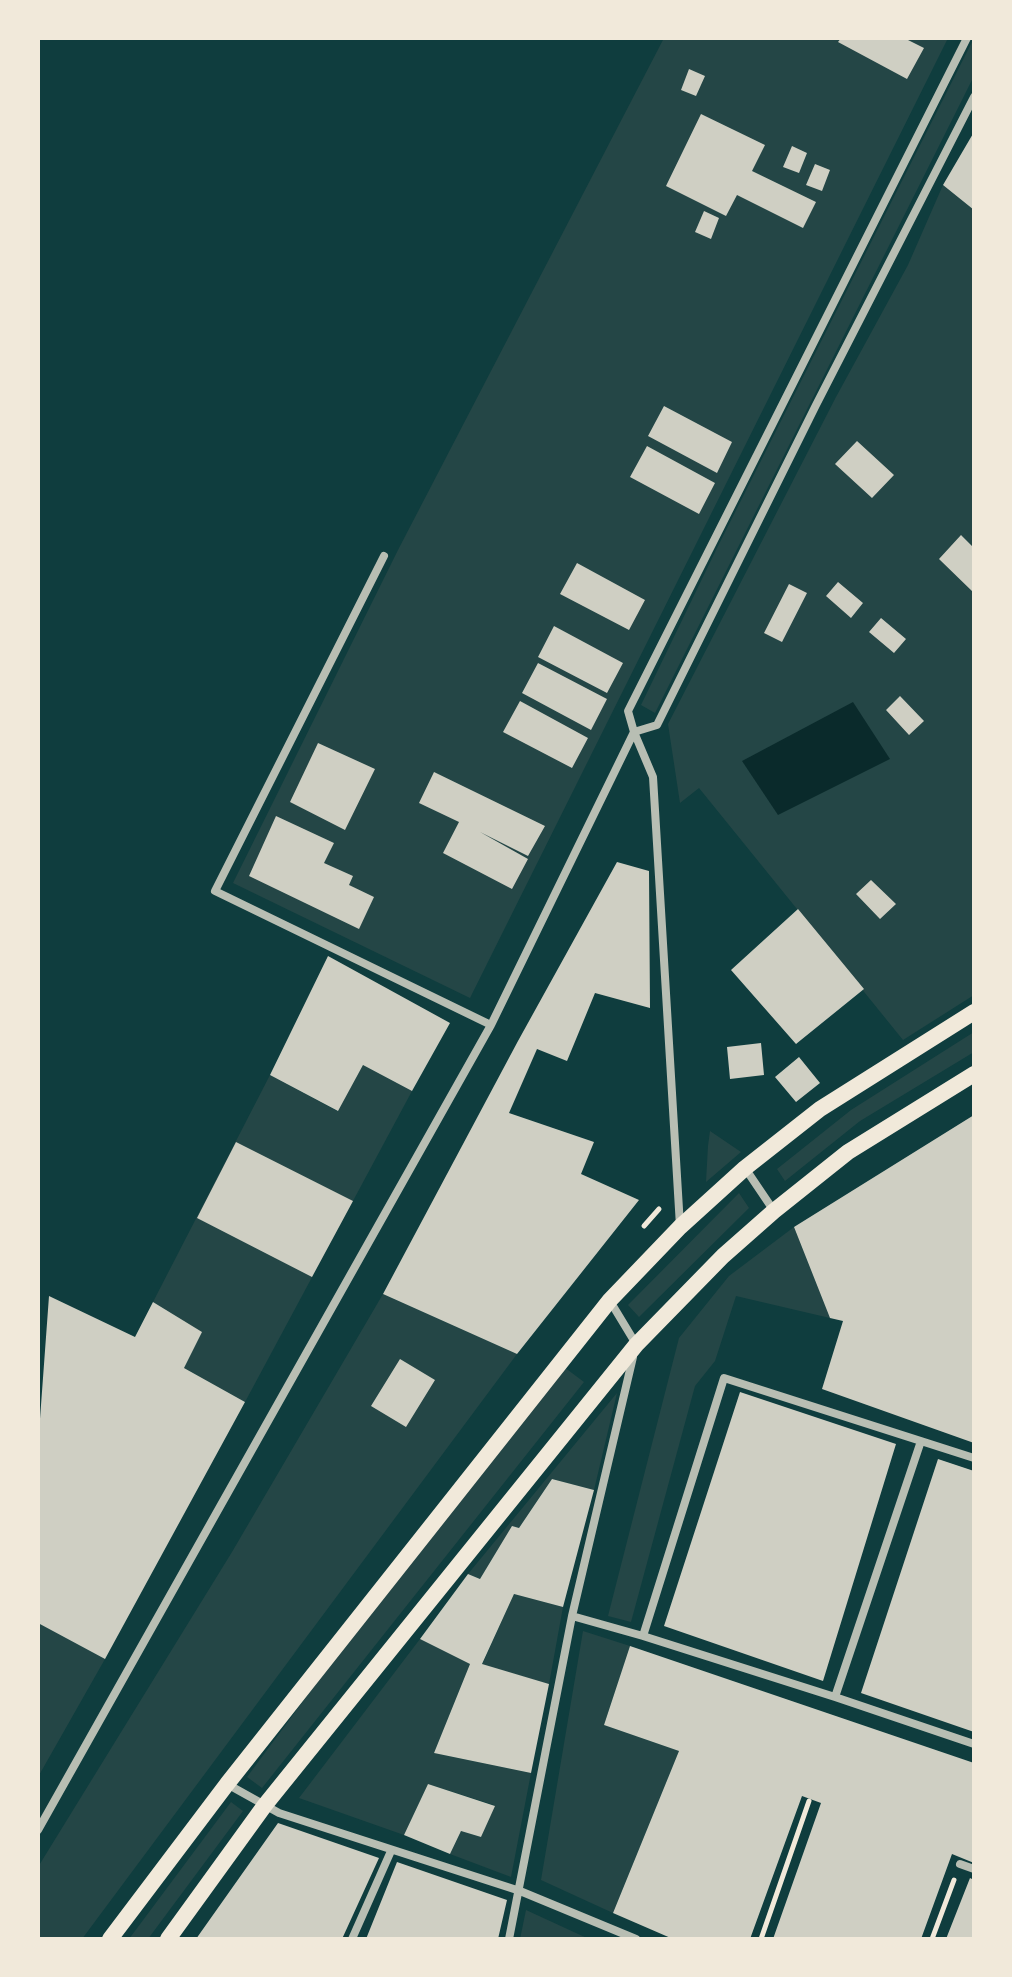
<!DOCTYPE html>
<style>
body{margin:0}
#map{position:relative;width:1012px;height:1977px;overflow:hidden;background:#0f3d3e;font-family:"Source Sans 3",sans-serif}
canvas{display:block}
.frame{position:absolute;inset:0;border:40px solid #f1e9da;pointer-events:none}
</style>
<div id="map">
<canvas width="1012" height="1977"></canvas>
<div class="frame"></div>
</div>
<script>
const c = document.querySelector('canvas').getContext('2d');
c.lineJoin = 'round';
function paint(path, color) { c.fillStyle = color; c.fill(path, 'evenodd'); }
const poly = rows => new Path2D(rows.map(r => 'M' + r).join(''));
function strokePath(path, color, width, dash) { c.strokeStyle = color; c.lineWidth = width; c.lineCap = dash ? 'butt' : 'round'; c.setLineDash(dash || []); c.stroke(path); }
paint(poly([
 [664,38,948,38,470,998,233,883,398,550],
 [974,38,974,76,655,713,641,705,717,548],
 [943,185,974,210,974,995,903,1040,699,788,680,803,668,724,836,397,908,265],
 [974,1032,974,1052,860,1121,785,1181,777,1169,851,1110],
 [363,1065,412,1091,245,1402,184,1368,201,1332,153,1302,270,1075,337,1111],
 [710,1131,741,1152,706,1182,708,1146],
 [739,1193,749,1208,639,1317,628,1305],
 [794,1227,830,1318,736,1296,715,1361,695,1386,631,1622,608,1616,679,1338,729,1276],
 [383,1294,517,1354,82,1939,38,1939,38,1867,232,1552],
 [564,1367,584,1382,262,1788,247,1777,324,1673],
 [617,1393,594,1490,552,1479,519,1528,512,1527,480,1579,468,1574],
 [514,1594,563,1607,549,1684,482,1665],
 [38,1623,105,1659,38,1777],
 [583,1631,630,1646,604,1725,679,1751,613,1913,541,1880],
 [420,1639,470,1664,434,1753,531,1773,511,1877,450,1854,461,1831,481,1837,494,1805,428,1784,404,1835,299,1798],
 [231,1802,243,1811,148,1939,129,1939],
 [526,1910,589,1939,520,1939]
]), '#244646');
paint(poly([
 [853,702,890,759,778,815,742,761]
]), '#0a2a2b');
paint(poly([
 [841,38,904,38,924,48,907,79,838,42],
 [689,69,705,76,696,96,681,90],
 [701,114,765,145,752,171,816,202,803,228,737,195,726,216,666,186],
 [974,132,974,210,943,185],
 [792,146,807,153,799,173,783,167],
 [815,164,830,170,822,191,806,185],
 [704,211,719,218,711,239,695,232],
 [664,406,732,442,717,473,648,436],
 [857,441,894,475,872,498,835,464],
 [647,446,715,483,699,514,630,477],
 [961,535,974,548,974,593,939,559],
 [577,563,645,600,629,630,560,594],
 [838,582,863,603,851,618,826,596],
 [789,584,807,593,782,642,764,633],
 [881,618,906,639,894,653,869,632],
 [554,626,623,663,607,693,538,657],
 [538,663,607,699,591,730,522,693],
 [900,696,924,721,909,735,886,710],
 [520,701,588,738,572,768,503,732],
 [318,743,375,769,345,830,290,802],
 [434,772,545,826,528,856,480,832,528,859,512,889,443,853,459,822,419,803],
 [276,816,334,843,324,863,353,876,349,885,374,897,359,929,249,876],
 [617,862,649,871,650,1008,595,993,567,1061,537,1049,509,1113,594,1142,581,1174,639,1200,517,1354,383,1294,518,1041],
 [871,880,896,904,880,919,856,894],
 [798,909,864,989,796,1044,731,970],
 [328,956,450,1023,412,1091,363,1065,338,1111,270,1075],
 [761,1043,764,1075,730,1079,727,1047],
 [799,1057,820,1083,796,1102,775,1077],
 [974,1115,974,1443,822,1389,843,1321,830,1318,794,1227],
 [236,1142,353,1201,312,1277,197,1218],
 [49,1296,135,1337,153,1302,202,1332,184,1368,245,1402,105,1659,38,1623,38,1446],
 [400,1359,435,1380,406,1427,371,1406],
 [740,1392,896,1444,823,1681,664,1626],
 [938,1459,974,1471,974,1732,861,1693],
 [552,1479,594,1490,563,1607,514,1594,482,1664,549,1684,531,1773,434,1753,470,1664,420,1639,468,1574,480,1579,512,1526,519,1528],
 [630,1646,974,1763,974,1863,952,1854,921,1939,773,1939,821,1803,802,1796,750,1939,673,1939,613,1913,679,1751,604,1725],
 [428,1784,495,1806,481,1837,461,1831,450,1854,404,1835],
 [278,1823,379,1858,342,1939,196,1939],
 [397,1862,507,1900,498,1939,366,1939],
 [970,1878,974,1880,974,1939,946,1939]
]), '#cfcfc3');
strokePath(poly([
 [644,1226,659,1209],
 [761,1939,809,1801],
 [932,1939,954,1880]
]), '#f1e9da', 5);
strokePath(poly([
 [384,556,215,891,491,1025],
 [745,1168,774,1211],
 [680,1226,653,777,634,732,628,711,967,38],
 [610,1301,636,1344],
 [572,1616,643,1636,835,1697,974,1744],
 [643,1636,724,1378,974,1458],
 [835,1697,921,1441],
 [227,1784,279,1813,520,1891,636,1939],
 [38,1830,491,1025,634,732,657,725,816,405,974,97],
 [960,1864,974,1869],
 [352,1939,391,1851],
 [509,1939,572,1616,633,1357]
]), '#b8beb3', 8);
strokePath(poly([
 [110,1939,227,1784,610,1300,680,1227,745,1168,820,1109,974,1012],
 [168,1939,265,1805,636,1345,723,1256,774,1211,848,1152,974,1074]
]), '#f1e9da', 16);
</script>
